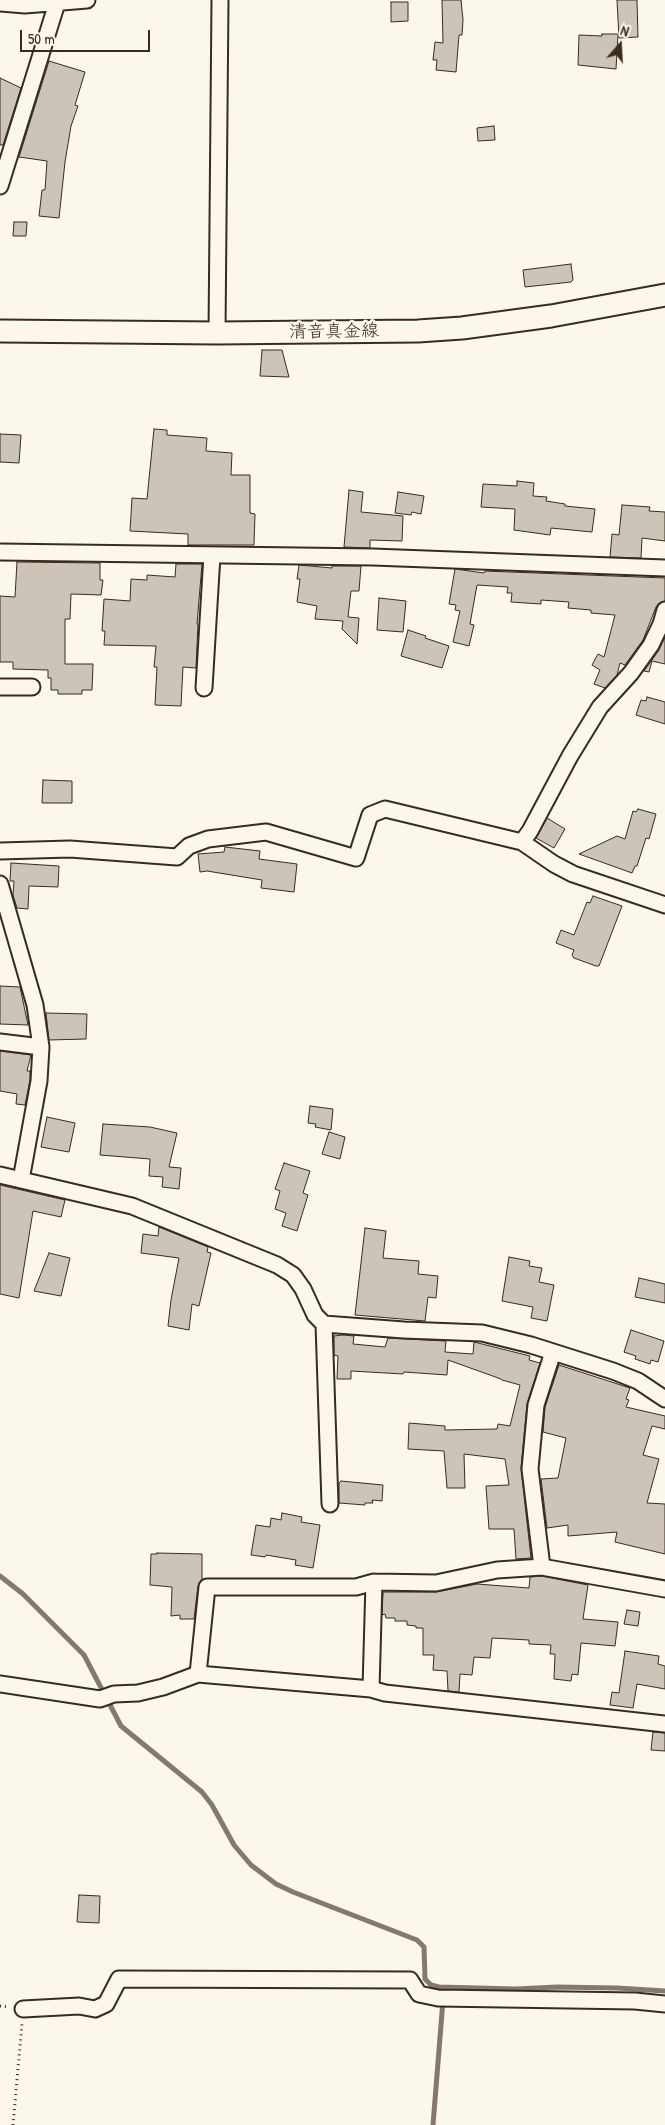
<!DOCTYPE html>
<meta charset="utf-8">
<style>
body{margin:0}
#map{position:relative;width:665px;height:2125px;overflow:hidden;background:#fbf7ec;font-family:"Patrick Hand",sans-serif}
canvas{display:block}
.north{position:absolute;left:595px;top:20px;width:50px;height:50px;-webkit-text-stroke:4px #fbf7ec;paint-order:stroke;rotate:19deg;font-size:14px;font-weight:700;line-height:20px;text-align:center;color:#3b2a1e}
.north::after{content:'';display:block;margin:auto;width:18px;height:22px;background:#3b2a1e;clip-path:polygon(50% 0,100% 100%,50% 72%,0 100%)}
.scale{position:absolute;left:20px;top:30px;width:130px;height:22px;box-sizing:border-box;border:2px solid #3b2a1e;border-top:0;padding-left:6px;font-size:15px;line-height:18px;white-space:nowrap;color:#3b2a1e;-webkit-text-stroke:4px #fbf7ec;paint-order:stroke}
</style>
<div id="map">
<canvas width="665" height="2125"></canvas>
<div class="north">N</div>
<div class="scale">50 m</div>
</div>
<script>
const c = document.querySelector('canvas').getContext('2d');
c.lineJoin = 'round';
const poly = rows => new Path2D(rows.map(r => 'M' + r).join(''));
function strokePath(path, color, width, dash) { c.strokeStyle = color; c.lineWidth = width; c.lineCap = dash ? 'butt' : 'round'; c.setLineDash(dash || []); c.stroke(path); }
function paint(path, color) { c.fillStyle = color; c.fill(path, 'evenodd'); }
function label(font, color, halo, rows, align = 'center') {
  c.font = font + ' "Patrick Hand","Klee One",sans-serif'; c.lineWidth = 5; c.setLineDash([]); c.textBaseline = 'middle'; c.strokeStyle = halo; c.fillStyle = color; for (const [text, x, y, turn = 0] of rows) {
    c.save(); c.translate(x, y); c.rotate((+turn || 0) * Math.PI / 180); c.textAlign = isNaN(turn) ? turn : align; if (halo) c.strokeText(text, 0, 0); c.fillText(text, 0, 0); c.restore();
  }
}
strokePath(poly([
 [0,1576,23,1594,84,1655,121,1726,202,1792,212,1805,234,1845,251,1865,276,1884,293,1892,417,1940,424,1947,425,1979,431,1985,439,1987,516,1989,557,1987,617,1988,665,1991],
 [433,2125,443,2000]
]), '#85796d', 5);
const building = poly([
 [442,0,461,0,463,20,462,35,459,35,456,72,436,70,437,60,433,60,435,42,443,43,442,0],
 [617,0,637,0,638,37,619,38,617,0],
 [391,2,408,2,408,21,391,22,391,2],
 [602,34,618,34,616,69,578,65,579,35,602,36,602,34],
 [49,61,85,72,75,105,78,106,71,126,65,162,59,218,39,216,42,190,45,190,47,161,19,157,49,61],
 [0,78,21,88,3,145,0,145,0,78],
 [494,126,495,140,478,141,477,128,494,126],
 [14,222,27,222,26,236,13,236,14,222],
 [571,264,573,280,571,282,525,287,523,270,571,264],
 [262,350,282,350,289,377,260,376,262,350],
 [154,429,167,430,167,435,207,438,206,451,232,453,231,475,250,475,250,513,255,514,254,545,188,545,188,534,130,531,132,498,147,499,154,429],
 [0,434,21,435,19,463,0,462,0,434],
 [517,481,534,483,533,496,547,497,546,501,565,504,565,506,595,509,592,532,551,528,550,535,514,530,515,509,481,507,483,484,517,486,517,481],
 [349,490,363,492,361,512,403,516,402,541,370,540,370,548,344,547,349,490],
 [398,492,424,496,421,514,412,512,411,515,395,513,398,492],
 [622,505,650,507,649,511,665,512,665,541,642,538,641,558,610,557,612,534,619,535,622,505],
 [17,562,100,563,100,580,103,580,101,595,71,594,70,619,65,619,65,664,93,664,92,690,82,690,82,694,58,694,58,690,51,690,51,678,48,678,48,670,13,669,13,662,0,662,0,596,15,597,17,562],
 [176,564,202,564,197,624,198,624,196,668,183,667,181,706,155,705,157,667,154,667,156,646,104,645,105,631,102,631,104,599,130,601,131,579,147,580,147,575,175,577,176,564],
 [299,565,332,568,332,566,361,566,359,591,351,591,348,617,359,618,357,644,342,629,343,621,315,619,317,606,297,602,300,579,297,579,299,565],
 [455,569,484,573,485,571,665,578,665,601,659,603,656,607,643,640,625,665,620,663,617,675,605,688,594,684,600,670,592,665,598,654,604,657,615,615,591,613,591,610,568,608,569,602,541,600,541,604,511,602,512,593,507,593,508,587,477,585,470,624,474,625,469,646,453,642,460,611,455,610,456,605,449,604,455,569],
 [379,598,406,601,403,632,377,630,379,598],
 [408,630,426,636,425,638,449,646,442,668,401,656,408,630],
 [665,637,665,664,652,661,649,672,644,671,659,650,665,637],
 [647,697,665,702,665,724,636,715,641,700,646,701,647,697],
 [43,780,72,781,72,803,42,803,43,780],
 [638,809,656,814,649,839,646,838,637,866,635,866,632,873,579,854,617,836,625,839,633,811,636,812,638,809],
 [547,818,565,829,554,848,536,838,547,818],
 [225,847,260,851,259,859,297,864,294,892,261,888,262,880,207,871,200,872,198,854,224,852,225,847],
 [11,863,59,866,58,887,29,886,28,909,17,908,13,895,14,881,10,881,11,863],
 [593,896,622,906,599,966,596,966,574,958,572,955,574,950,556,943,561,930,574,935,587,902,590,903,593,896],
 [0,986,20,987,28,1025,0,1024,0,986],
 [46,1013,87,1014,86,1039,49,1040,46,1013],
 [0,1051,31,1055,27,1071,30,1071,30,1080,25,1105,16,1104,17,1094,0,1091,0,1051],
 [310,1106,333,1109,331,1130,315,1127,316,1124,308,1123,310,1106],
 [47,1117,75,1123,69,1152,41,1147,47,1117],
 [103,1124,150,1127,177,1133,169,1167,181,1168,179,1189,162,1187,163,1177,149,1176,150,1159,100,1155,103,1124],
 [329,1132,345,1137,340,1159,322,1154,329,1132],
 [284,1163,310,1171,303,1193,308,1195,297,1231,282,1226,286,1213,275,1209,280,1191,275,1189,284,1163],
 [0,1185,65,1200,61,1217,33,1211,19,1298,0,1294,0,1185],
 [159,1227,208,1247,207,1252,211,1253,199,1306,192,1304,189,1330,168,1326,171,1300,179,1258,141,1253,143,1234,158,1236,159,1227],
 [365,1228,386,1231,383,1258,419,1261,418,1274,438,1276,436,1298,428,1297,425,1321,355,1315,365,1228],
 [49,1253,70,1258,61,1296,34,1291,49,1253],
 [509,1257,530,1261,529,1266,542,1268,539,1282,554,1285,547,1321,531,1318,533,1307,502,1301,509,1257],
 [639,1278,665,1284,665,1303,635,1297,639,1278],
 [631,1330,664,1341,658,1362,651,1360,650,1364,635,1359,636,1356,624,1352,631,1330],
 [343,1335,354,1336,353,1344,385,1347,388,1338,446,1341,445,1352,473,1354,474,1342,530,1356,529,1360,540,1363,527,1404,521,1468,531,1558,516,1559,514,1529,489,1529,486,1486,509,1485,505,1459,464,1454,465,1488,447,1488,444,1451,408,1449,409,1423,445,1426,445,1430,497,1429,498,1424,510,1426,520,1385,502,1380,501,1379,448,1360,447,1375,404,1372,403,1374,351,1371,351,1379,337,1379,338,1356,334,1355,334,1336,343,1335],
 [559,1365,630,1388,626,1399,629,1400,626,1407,665,1416,665,1429,652,1426,643,1455,659,1459,647,1503,665,1504,665,1554,615,1542,617,1532,568,1536,568,1525,547,1528,541,1479,558,1478,566,1438,543,1432,545,1407,559,1365],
 [341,1481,383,1485,382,1501,372,1500,373,1503,365,1503,365,1505,339,1503,339,1483,341,1481],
 [282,1513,302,1517,301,1522,320,1525,313,1568,295,1565,296,1560,266,1555,265,1557,251,1555,256,1525,270,1527,271,1518,281,1520,282,1513],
 [157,1553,202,1554,202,1579,198,1586,194,1619,180,1619,180,1615,171,1616,172,1587,150,1585,151,1554,157,1554,157,1553],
 [541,1576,588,1585,583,1619,618,1622,615,1646,581,1643,578,1675,572,1674,571,1681,554,1679,555,1654,550,1654,551,1645,529,1644,529,1640,492,1638,490,1658,474,1657,472,1675,460,1674,459,1692,448,1691,447,1671,433,1670,434,1655,423,1655,423,1628,416,1628,416,1626,407,1625,407,1621,395,1621,395,1618,386,1618,385,1614,382,1615,383,1592,436,1592,477,1584,529,1588,530,1577,541,1576],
 [627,1610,640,1612,638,1626,624,1624,627,1610],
 [625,1651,659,1656,658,1664,665,1666,665,1689,637,1684,633,1708,610,1705,612,1692,619,1693,625,1651],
 [653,1732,665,1733,665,1751,651,1750,653,1732],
 [79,1895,100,1896,99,1923,77,1922,79,1895]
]);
paint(building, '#ccc4b9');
strokePath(building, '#3b2a1e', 1);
const street = poly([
 [0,3,25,5,87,0],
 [0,186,57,3],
 [217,333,220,0],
 [0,552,373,557,665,568],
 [665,610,661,624,651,645,631,673,600,707,570,756,530,831,522,842,554,864,573,874,665,905],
 [0,687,32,687],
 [204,688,212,555],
 [0,851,70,849,177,857,189,846,208,839,266,832,356,858,370,815,385,809,522,842],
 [0,884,35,1005,41,1047,0,1042],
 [0,1175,132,1206,277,1265,293,1275,303,1289,315,1315,324,1324,404,1330,482,1333,531,1345,613,1371,638,1381,665,1399],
 [21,1180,39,1081,41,1047],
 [324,1324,330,1504],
 [542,1567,530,1469,536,1405,553,1352],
 [374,1582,371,1689,385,1693,665,1724],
 [198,1674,371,1689],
 [0,1684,100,1699,114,1694,138,1693,163,1687,198,1674,207,1587,356,1587,374,1582,436,1583,497,1570,542,1567,665,1589],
 [23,2009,79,2006,95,2009,106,2004,119,1979,410,1980,419,1994,438,1998,635,2001,665,2004]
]);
const secondary = poly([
 [0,331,217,333,418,331,462,328,551,316,665,295]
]);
strokePath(street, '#3b2a1e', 19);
strokePath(secondary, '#3b2a1e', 25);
strokePath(poly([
 [0,2006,9,2007],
 [13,2125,22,2024]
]), '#3b2a1e', 3, [1, 4]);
strokePath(street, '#fbf7ec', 15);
strokePath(secondary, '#fbf7ec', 21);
label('18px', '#3b2a1e', '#fbf7ec', [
 ["清音真金線",334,332,-1]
]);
</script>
